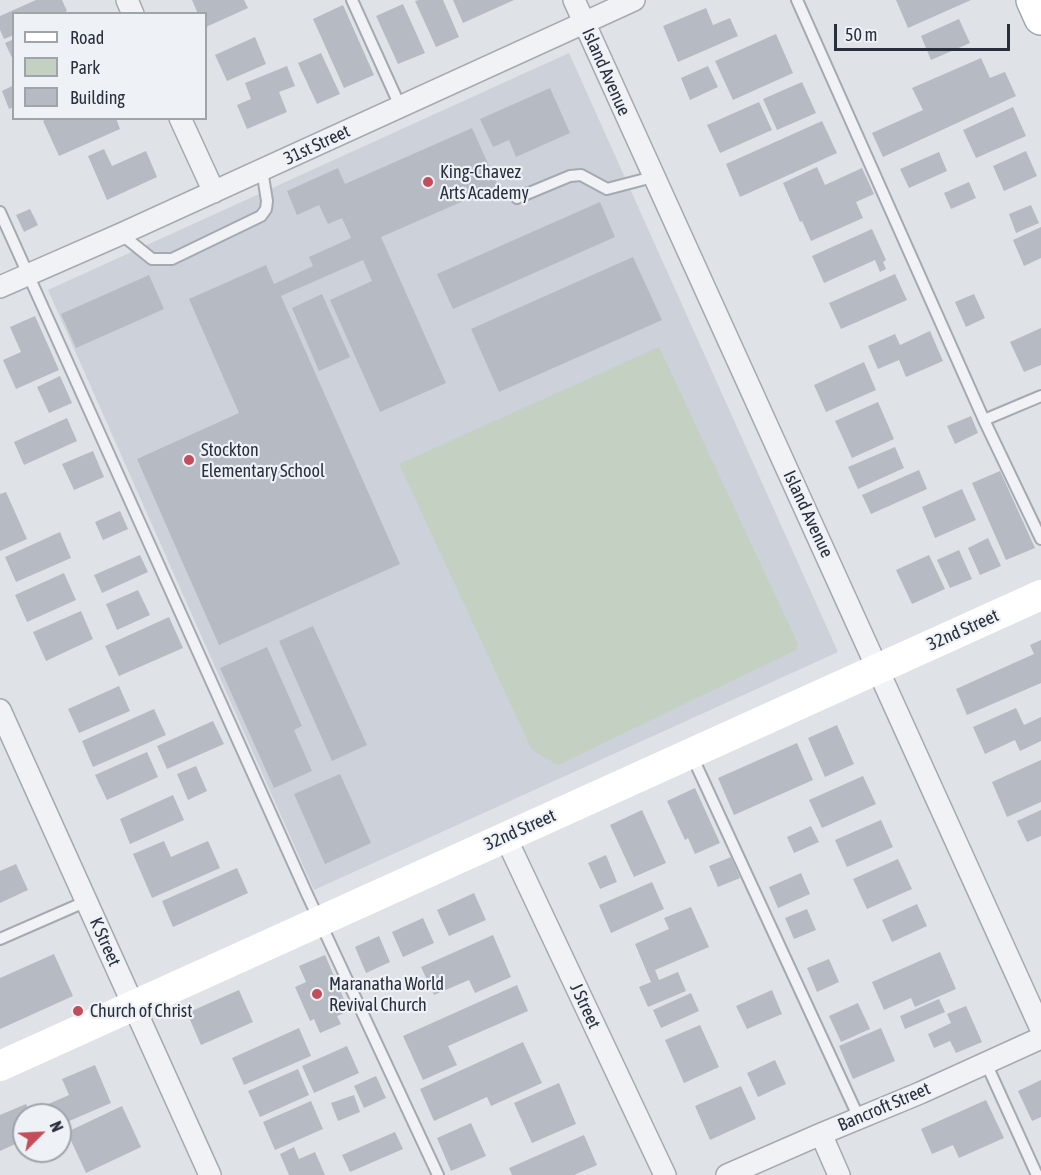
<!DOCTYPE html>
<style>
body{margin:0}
#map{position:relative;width:1041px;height:1175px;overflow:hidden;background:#dfe2e7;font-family:"Asap Condensed",sans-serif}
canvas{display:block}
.legend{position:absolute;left:12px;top:12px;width:195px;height:108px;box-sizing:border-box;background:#eef1f5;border:2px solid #9fa4ab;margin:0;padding:8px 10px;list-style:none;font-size:18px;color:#29303d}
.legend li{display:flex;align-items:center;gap:12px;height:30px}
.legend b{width:30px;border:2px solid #9fa4ab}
.north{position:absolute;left:12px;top:1103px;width:60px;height:60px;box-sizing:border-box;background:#eef1f5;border:2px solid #9fa4ab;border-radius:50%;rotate:66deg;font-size:16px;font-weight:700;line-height:24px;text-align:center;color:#29303d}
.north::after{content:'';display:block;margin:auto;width:21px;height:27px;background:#c34d5b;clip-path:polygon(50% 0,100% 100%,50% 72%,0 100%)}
.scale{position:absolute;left:834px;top:24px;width:176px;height:27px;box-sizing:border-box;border:3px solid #29303d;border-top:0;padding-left:8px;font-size:18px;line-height:21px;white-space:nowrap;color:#29303d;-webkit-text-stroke:4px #eef1f5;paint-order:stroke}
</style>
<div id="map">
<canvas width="1041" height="1175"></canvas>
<ul class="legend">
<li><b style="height:8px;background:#fff"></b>Road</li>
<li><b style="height:16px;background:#c4d0c1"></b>Park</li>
<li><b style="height:16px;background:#b6bbc3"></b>Building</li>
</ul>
<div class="north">N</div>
<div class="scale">50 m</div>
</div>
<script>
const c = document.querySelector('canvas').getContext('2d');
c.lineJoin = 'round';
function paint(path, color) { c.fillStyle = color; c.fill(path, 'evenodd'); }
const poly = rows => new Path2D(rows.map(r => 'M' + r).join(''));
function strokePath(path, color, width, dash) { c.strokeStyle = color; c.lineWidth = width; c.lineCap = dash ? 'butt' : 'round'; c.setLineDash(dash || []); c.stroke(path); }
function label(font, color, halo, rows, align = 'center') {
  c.font = font + ' "Asap Condensed",sans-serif'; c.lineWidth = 4.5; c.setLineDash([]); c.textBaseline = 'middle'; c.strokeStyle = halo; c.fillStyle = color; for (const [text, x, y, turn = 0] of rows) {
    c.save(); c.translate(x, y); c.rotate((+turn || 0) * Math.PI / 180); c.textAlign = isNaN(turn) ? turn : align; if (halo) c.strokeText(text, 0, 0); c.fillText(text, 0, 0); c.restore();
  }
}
paint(poly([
 [569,53,838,652,314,890,48,290]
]), '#cdd1d9');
paint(poly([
 [659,347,798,644,796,650,558,765,532,750,399,464]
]), '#c4d0c1');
paint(poly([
 [36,0,62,0,67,11,61,14,14,14,14,35,4,39,0,30,0,16],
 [192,0,244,0,248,8,206,27,206,14,198,14],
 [419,0,443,0,459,37,436,47,415,1],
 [453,0,514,0,463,23],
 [896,0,971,0,908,28],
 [403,4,425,53,398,64,376,16],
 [343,5,374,75,344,88,313,19],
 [706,8,713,25,730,18,738,36,678,62,663,26],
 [959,19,970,43,931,60,921,36],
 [776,34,793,73,733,100,715,61],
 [255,37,266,64,227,81,215,55],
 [14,39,14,62,5,43],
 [321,53,340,94,317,104,298,63],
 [981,58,990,78,1005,72,1016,96,883,157,872,133,923,110,912,88],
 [287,66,295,86,279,92,287,112,247,129,237,105,251,99,245,83],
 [708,66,718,87,690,100,681,78],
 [802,82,816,113,777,130,763,99],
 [14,85,14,107,9,109,2,91],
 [550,88,570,133,516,157,509,140,493,147,480,119],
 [759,102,772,130,720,153,707,125],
 [1013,107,1026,136,976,158,963,130],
 [48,118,116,118,120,129,59,156,43,121],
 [822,121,837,153,740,197,726,164],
 [472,128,498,186,381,237,446,383,380,412,330,300,372,281,363,260,281,296,400,564,219,645,137,459,239,413,189,299,266,265,274,284,313,266,309,257,351,238,342,218,328,224,319,205,297,215,287,191,338,168,345,184],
 [104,149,112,166,146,151,157,177,107,200,88,156],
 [1026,151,1037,176,1004,191,993,166],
 [939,152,947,171,909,188,900,169],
 [817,167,825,185,862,168,874,194,856,202,863,218,811,241,802,221,800,222,783,183],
 [969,182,976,198,951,209,944,193],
 [600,202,615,237,453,309,437,274],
 [1031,205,1039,223,1016,233,1009,214],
 [30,209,38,225,24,232,16,215],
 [1041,227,1041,258,1024,266,1013,240],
 [872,229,886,260,883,262,886,269,880,272,875,260,824,283,812,256],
 [633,257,662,320,499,392,471,329],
 [895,274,907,300,841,329,829,303],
 [149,275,164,309,76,348,61,314],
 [322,294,350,357,319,371,292,308],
 [974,294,985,318,966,327,955,302],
 [35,316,59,370,16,389,3,360,21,352,10,327],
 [1041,328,1041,365,1024,372,1010,342],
 [930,331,943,361,906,377,899,360,878,369,868,346,895,334,900,345],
 [864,362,876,390,826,412,814,385],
 [60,376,72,403,49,413,37,387],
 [878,402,894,439,852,458,835,421],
 [971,416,978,433,955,444,947,426],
 [67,418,77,441,24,465,14,442],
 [895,447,904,468,858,489,848,467],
 [93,451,104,477,74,490,62,464],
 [919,470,927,489,871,514,862,495],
 [1000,471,1035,548,1006,560,972,483],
 [962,489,976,520,935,538,922,507],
 [6,492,27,539,0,551,0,494],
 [120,511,128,529,103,540,95,522],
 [60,532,71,558,16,582,5,557],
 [988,538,1001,566,980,575,968,548],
 [959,550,972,579,950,588,937,560],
 [140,555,148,572,102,593,94,575],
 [929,555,945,589,912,604,896,570],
 [64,573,76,600,27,622,15,595],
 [138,590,150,615,117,630,106,604],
 [81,611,93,639,46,661,33,632],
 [169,617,183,648,119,676,105,646],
 [313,626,367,745,332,761,279,641],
 [1041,640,1041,683,967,715,956,689,1034,654,1030,645],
 [267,647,302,726,294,730,312,771,274,788,220,668],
 [119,686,130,711,79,733,68,709],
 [1016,708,1024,725,1041,717,1041,741,1020,751,1015,740,985,754,973,727],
 [154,709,166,735,93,767,82,741],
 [213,721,224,744,167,769,157,746],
 [837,725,854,764,825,777,808,738],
 [797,743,813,780,734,815,718,778],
 [147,752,158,777,107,800,95,775],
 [1041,760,1041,802,1007,817,992,782],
 [196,766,207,791,188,800,177,774],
 [340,774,371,843,325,864,294,794],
 [863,776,876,804,822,828,809,800],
 [695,788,720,843,695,854,688,838,685,840,667,801],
 [173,795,184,820,130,844,120,819],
 [642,810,666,863,634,877,610,825],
 [1041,810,1041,836,1027,842,1017,821],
 [881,820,893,847,847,867,835,840],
 [811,826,819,842,794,853,787,837],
 [164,841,171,857,208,841,220,868,152,898,133,854],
 [606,855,617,882,600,889,588,863],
 [731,857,740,878,718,887,709,866],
 [898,859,912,889,867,909,853,879],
 [16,864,28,890,0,903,0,871],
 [237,868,248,893,173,927,162,901],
 [801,873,810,894,778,908,769,887],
 [652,882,664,909,611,933,599,905],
 [474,893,486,920,449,936,437,910],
 [917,904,927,926,892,942,882,920],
 [691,907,709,947,655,970,659,980,678,972,686,991,648,1007,639,987,651,982,635,944,669,929,664,918],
 [807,909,816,930,794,939,785,918],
 [423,918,434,943,403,957,392,932],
 [493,935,511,977,475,993,469,980,434,995,421,967],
 [379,936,390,962,366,973,355,947],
 [940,952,956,989,915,1007,911,998,884,1010,872,982],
 [54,954,73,996,0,1029,0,978],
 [325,955,349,1011,337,1016,341,1024,320,1033,314,1019,310,1021,295,987,306,982,299,966],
 [829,959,839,982,817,992,807,968],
 [517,985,528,1011,448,1046,457,1065,423,1080,403,1036],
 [239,990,253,1022,201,1045,187,1013],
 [772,990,782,1014,747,1029,736,1006],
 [691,993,699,1011,661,1028,653,1010],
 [939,999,945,1012,905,1029,900,1016],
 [858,1003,870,1029,841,1042,829,1016],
 [966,1006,982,1042,956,1053,950,1041,934,1048,928,1034,951,1023,947,1014],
 [700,1025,719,1067,684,1083,665,1040],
 [299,1028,311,1056,244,1085,232,1058],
 [881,1028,895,1061,853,1079,839,1046],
 [523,1042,542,1083,491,1106,487,1097,434,1121,420,1089],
 [347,1046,359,1073,314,1093,302,1066],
 [775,1060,786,1084,758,1097,747,1073],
 [95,1065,111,1103,60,1125,60,1115,24,1115,24,1140,0,1151,0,1115,26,1104,30,1112,69,1095,62,1079],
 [298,1069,309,1095,260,1117,248,1091],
 [376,1076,386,1098,364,1108,354,1086],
 [1041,1080,1041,1117,1032,1121,1018,1091],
 [559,1083,576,1124,532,1143,514,1103],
 [741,1086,756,1119,710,1140,695,1106],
 [354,1095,360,1112,338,1121,331,1103],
 [986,1100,1004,1138,959,1158,953,1145,932,1154,921,1129],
 [311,1101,323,1129,275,1150,263,1122],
 [122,1106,141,1147,86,1173,67,1132],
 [471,1123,486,1156,451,1171,437,1138],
 [395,1132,403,1149,350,1172,342,1155],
 [584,1135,597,1165,574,1175,512,1175,509,1168],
 [294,1147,299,1159,315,1152,325,1175,289,1175,280,1154]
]), '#b6bbc3');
const service = poly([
 [352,0,400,106],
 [797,0,984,420,1041,539],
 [517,198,570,176,581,175,607,189,653,177],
 [0,212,307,894,438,1175],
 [121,234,152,259,172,259,261,216,266,209,267,201,262,170],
 [984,420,1041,396],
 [692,756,859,1118],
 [0,939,87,901],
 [986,1063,1037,1175]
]);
const minor = poly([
 [127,0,133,14],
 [574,0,1041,1029],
 [180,118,214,192],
 [0,287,121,234,634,0],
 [0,710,210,1175],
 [505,836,665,1175],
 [821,1134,839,1175],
 [727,1175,821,1134,920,1093,1041,1038]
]);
const primary = poly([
 [1033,0,1041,18]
]);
strokePath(service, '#a5a9b1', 14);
strokePath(minor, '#a5a9b1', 24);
strokePath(primary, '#9fa6b2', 36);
strokePath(service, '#f1f2f6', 10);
strokePath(minor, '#f1f2f6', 21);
strokePath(poly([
 [0,1066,1041,595]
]), '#fff', 30);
strokePath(primary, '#fff', 33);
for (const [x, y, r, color] of [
 [428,182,6,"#c34d5b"],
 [189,460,6,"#c34d5b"],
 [317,994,6,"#c34d5b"],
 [78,1011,6,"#c34d5b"]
]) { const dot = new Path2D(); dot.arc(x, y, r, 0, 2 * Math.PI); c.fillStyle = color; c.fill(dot); strokePath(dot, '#eef1f5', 2); }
label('18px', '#29303d', '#eef1f5', [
 ["Island Avenue",606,72,66],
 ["31st Street",317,145,-25],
 ["Island Avenue",808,514,65],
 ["32nd Street",963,630,-24],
 ["32nd Street",520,830,-24],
 ["K Street",105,942,66],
 ["J Street",585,1006,65],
 ["Bancroft Street",884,1107,-23]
]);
label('18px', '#29303d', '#eef1f5', [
 ["King-Chavez",440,172],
 ["Arts Academy",440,193],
 ["Stockton",201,450],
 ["Elementary School",201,471],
 ["Maranatha World",329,984],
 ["Revival Church",329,1005],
 ["Church of Christ",90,1011]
], 'left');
</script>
